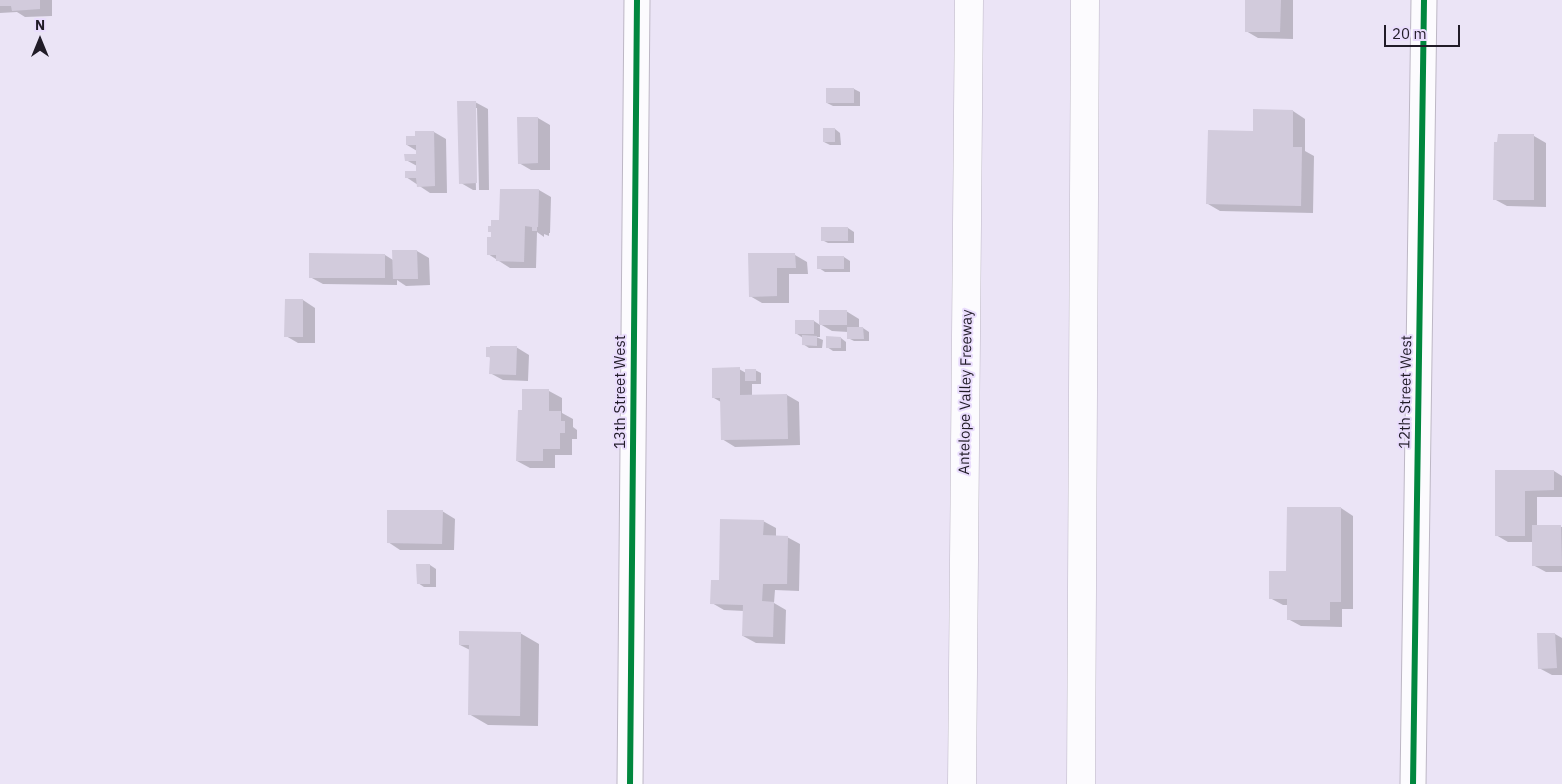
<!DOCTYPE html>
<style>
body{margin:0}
#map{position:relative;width:1562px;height:784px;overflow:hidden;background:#ebe4f6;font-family:"IBM Plex Sans",sans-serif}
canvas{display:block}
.north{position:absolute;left:15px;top:15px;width:50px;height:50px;-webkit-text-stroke:4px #eaddfd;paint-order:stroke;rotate:0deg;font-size:14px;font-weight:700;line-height:20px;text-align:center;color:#211c28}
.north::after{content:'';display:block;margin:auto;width:18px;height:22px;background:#211c28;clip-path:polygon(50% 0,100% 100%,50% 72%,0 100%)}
.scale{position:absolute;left:1384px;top:25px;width:76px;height:22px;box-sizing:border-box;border:2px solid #211c28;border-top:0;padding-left:6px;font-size:15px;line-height:18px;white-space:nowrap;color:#211c28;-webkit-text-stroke:4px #eaddfd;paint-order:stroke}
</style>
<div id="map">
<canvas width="1562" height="784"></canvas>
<div class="north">N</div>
<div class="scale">20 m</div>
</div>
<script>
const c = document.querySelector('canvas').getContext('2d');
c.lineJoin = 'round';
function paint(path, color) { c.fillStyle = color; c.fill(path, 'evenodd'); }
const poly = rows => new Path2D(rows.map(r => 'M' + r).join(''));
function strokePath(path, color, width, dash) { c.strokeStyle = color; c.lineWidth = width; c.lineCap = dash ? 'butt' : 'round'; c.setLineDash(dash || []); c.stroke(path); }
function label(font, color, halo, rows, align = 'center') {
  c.font = font + ' "IBM Plex Sans",sans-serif'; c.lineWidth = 4; c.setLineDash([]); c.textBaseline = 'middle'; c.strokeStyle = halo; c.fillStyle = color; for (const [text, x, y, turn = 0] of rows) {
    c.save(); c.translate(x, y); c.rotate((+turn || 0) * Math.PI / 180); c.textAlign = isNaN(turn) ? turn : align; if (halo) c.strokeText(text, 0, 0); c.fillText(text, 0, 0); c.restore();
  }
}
paint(poly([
 [0,0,52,0,52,16,25,17,17,12,0,13],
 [1246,0,1293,0,1293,39,1258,38,1246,31],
 [854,89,860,92,860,106,833,106,827,103],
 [475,102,488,109,489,190,473,190,461,183],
 [474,108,477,108,479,190,476,190],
 [1293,111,1305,119,1305,151,1314,156,1313,213,1220,211,1208,204,1254,133],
 [538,118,550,125,550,170,531,170,519,163],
 [835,129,840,133,841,145,830,145,824,142],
 [434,132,446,139,447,193,430,193,406,177,418,172,417,166,406,160,417,155,417,151,407,145,417,137],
 [1534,136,1546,143,1546,207,1507,206,1494,199],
 [539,190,551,197,550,233,549,233,549,236,544,234,544,237,537,232,536,268,510,268,488,254,493,238,493,233,489,231],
 [848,228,854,232,854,243,828,243,822,240],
 [417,251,429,258,430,285,406,286,397,280,397,285,323,284,310,277,385,255,393,260],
 [749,254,795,255,807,262,808,274,789,274,789,303,762,303,750,296],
 [844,257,850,261,850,272,825,272,819,268],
 [303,300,315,308,315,343,298,343,286,336],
 [846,311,859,319,859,328,863,328,869,332,869,341,854,341,848,338,848,332,832,331,820,324],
 [814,321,820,325,820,337,816,337,823,340,822,348,809,348,803,344,803,338,797,334],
 [841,338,846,342,846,351,833,351,827,347],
 [516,347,529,355,528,381,503,380,490,373,491,358,487,356],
 [739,369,746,373,755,370,761,373,761,384,752,384,752,396,787,395,799,402,800,445,735,447,722,439,721,402,714,398],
 [523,390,549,391,562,398,562,413,573,419,573,427,577,430,577,439,572,439,572,455,555,455,555,468,530,468,517,461,523,411],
 [1496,471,1554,471,1562,476,1562,497,1537,497,1537,527,1562,527,1562,572,1546,572,1533,565,1533,542,1508,542,1496,535],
 [1341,508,1353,516,1353,609,1342,609,1342,627,1301,626,1288,619,1289,605,1283,605,1270,598],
 [442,511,455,519,454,550,400,550,388,542],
 [763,521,776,528,776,537,787,537,800,544,799,591,775,590,774,603,786,610,785,644,756,643,743,636,744,611,724,610,712,603,720,581],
 [430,565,436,569,436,587,424,587,418,583],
 [520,633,539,644,538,726,488,725,469,714,470,650,460,645],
 [1555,634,1562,638,1562,675,1552,675,1539,668]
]), '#0003');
paint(poly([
 [0,0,40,0,40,9,12,11,11,6,0,6],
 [1245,0,1281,0,1280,32,1245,32],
 [826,88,854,88,854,103,826,103],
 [457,101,476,101,477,183,459,184],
 [1253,109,1293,110,1293,147,1302,147,1301,206,1206,204,1208,130,1253,131],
 [517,117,538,117,538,163,518,164],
 [823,128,835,128,835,142,823,142],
 [415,131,434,131,435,186,417,187,416,178,405,178,405,171,416,171,416,161,405,161,404,154,416,154,416,145,406,145,406,136,415,136],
 [1498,134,1534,134,1534,200,1493,200,1494,142,1497,142],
 [500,189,539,189,538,227,537,227,537,231,532,231,532,227,525,226,524,262,496,261,496,255,487,255,487,237,491,237,491,232,488,232,488,226,491,226,491,220,499,220],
 [821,227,848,227,848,241,821,241],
 [392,250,417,250,418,279,393,279],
 [309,253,385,254,385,278,309,278],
 [748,253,795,253,796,268,777,268,777,296,749,297],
 [817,256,844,256,844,269,817,269],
 [285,299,303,299,303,337,284,337],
 [819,310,847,310,847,325,819,325],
 [795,320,814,320,814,334,795,334],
 [847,327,863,327,864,339,847,339],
 [802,335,817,336,817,346,802,345],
 [826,336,841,337,841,348,826,348],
 [490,346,517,346,516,375,489,374,490,357,486,357,486,347,490,347],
 [740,367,740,395,787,394,788,439,721,440,720,398,712,398,712,368],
 [745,369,756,369,756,381,745,381],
 [522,389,549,389,549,411,561,411,561,421,565,421,565,433,560,433,560,449,543,449,543,461,516,461,518,410,522,410],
 [1495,470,1554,470,1554,490,1525,491,1525,536,1495,536],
 [1287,507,1341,507,1341,602,1330,602,1330,620,1287,620,1287,599,1269,599,1269,571,1286,571],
 [387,510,443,510,442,544,387,543],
 [720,519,764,520,763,535,788,536,787,584,763,584,762,601,774,602,773,637,742,636,743,605,710,604,711,580,719,580],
 [1532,525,1561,525,1562,566,1532,566],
 [416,564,430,564,430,584,417,584],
 [459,631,521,632,520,716,468,715,469,645,459,645],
 [1537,633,1555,633,1557,668,1538,669]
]), '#d2cbdc');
const minor = poly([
 [630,784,637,0],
 [1413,784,1424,0]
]);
const motorway = poly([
 [962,784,969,0],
 [1081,784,1085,0]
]);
strokePath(minor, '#bdb7c5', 27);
strokePath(motorway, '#bdb7c5', 29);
strokePath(minor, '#fcfbfe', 25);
strokePath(motorway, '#fcfbfe', 28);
strokePath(poly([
 [630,784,637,0],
 [1413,784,1424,0]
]), '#00873e', 6);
label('15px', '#211c28', '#eaddfd', [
 ["13th Street West",621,392,-90],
 ["Antelope Valley Freeway",966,392,-89],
 ["12th Street West",1406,392,-89]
]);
</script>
